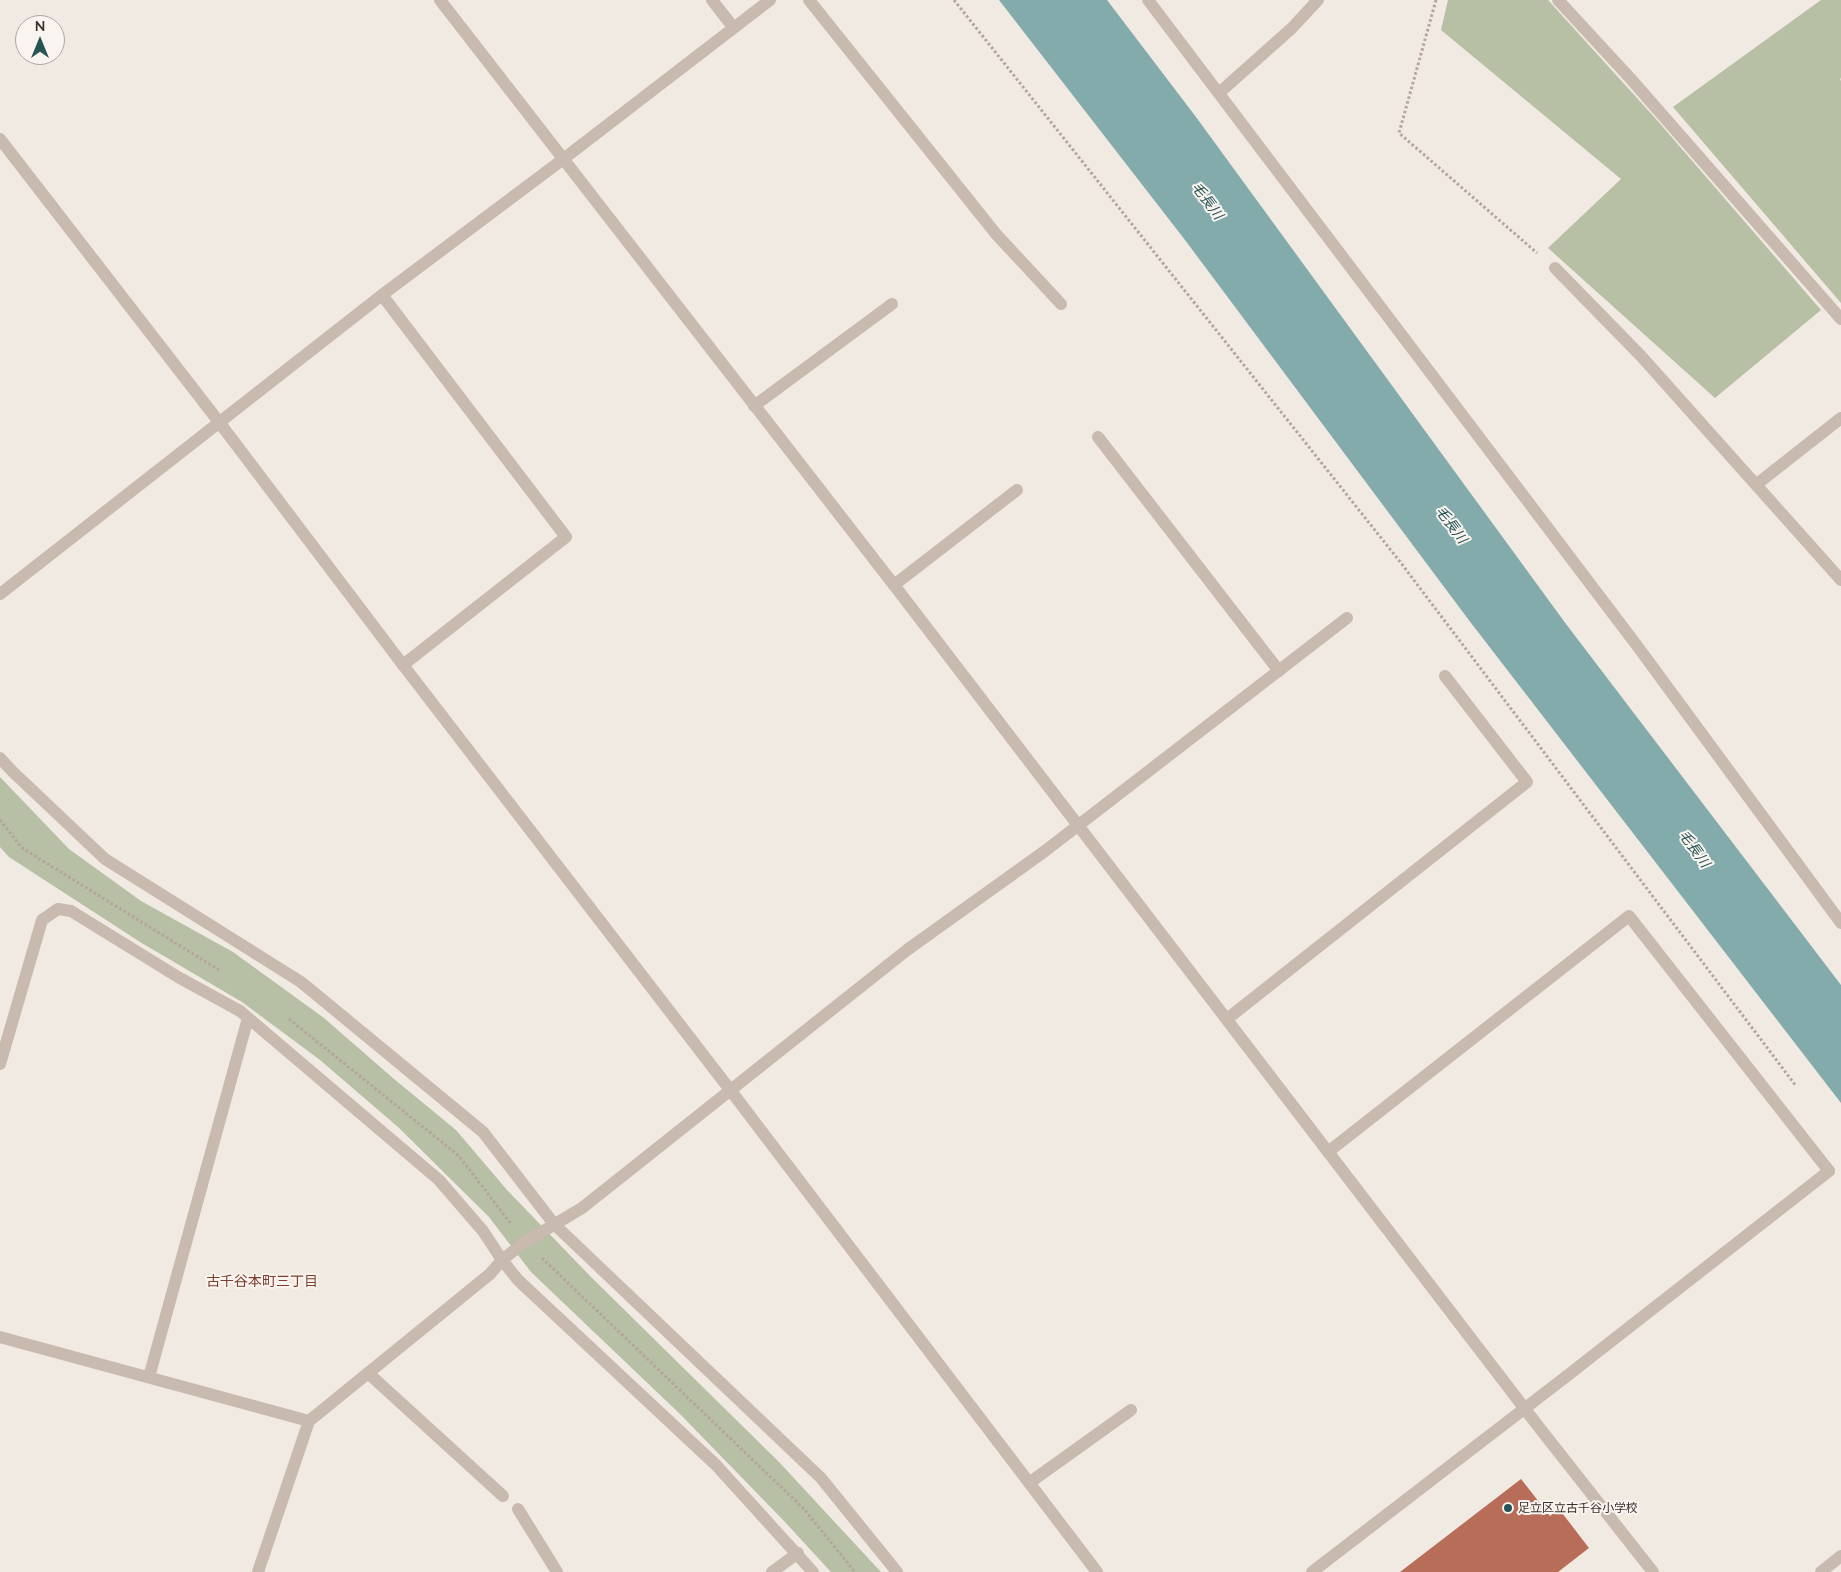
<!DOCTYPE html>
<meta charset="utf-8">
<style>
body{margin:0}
#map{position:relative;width:1841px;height:1572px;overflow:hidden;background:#f1eae2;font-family:Mulish,sans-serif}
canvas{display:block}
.north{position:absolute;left:15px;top:15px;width:50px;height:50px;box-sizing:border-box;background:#f9f4ef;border:1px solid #aca6a1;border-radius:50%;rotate:0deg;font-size:14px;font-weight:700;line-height:20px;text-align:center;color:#38302c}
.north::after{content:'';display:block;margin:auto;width:18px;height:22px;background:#265455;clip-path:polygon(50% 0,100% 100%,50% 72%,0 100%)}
</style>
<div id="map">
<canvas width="1841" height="1572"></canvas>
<div class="north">N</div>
</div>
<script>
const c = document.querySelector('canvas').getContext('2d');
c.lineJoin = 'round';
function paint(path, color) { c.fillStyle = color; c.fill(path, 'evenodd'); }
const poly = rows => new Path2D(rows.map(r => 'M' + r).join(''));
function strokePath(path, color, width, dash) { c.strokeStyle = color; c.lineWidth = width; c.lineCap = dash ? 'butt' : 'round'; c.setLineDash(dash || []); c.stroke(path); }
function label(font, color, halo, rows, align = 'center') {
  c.font = font + ' Mulish,"Noto Sans JP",sans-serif'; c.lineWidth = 4; c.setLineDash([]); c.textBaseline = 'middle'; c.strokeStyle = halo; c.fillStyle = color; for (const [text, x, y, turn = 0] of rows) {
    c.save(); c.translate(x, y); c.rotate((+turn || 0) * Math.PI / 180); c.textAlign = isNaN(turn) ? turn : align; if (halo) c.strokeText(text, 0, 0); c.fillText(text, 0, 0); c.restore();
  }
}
paint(poly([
 [1448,0,1548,0,1656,119,1821,310,1715,398,1548,248,1621,179,1441,30],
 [1821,0,1841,0,1841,78,1840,79,1841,81,1841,303,1673,107],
 [0,777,69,849,141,901,233,952,324,1018,394,1079,456,1130,507,1190,591,1277,779,1462,881,1572,831,1572,784,1521,681,1415,531,1272,489,1217,398,1127,320,1060,242,1002,140,942,9,857,0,847]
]), '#b7bfa4');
paint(poly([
 [999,0,1107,0,1196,117,1566,624,1841,985,1841,1103,1468,619,1185,240]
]), '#84abab');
paint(poly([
 [1521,1479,1550,1516,1559,1509,1589,1548,1558,1572,1400,1572]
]), '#b86d59');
strokePath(poly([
 [954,0,1401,563,1796,1086],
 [1436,0,1399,133,1537,253],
 [0,820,22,848,219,970],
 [289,1019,459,1156,511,1224],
 [542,1258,803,1508,855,1572]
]), '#b4a499', 3, [2.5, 2.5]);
strokePath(poly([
 [712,0,733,27],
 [809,0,996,234,1061,304],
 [1558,0,1630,78,1841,319],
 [1219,93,1292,28,1318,0],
 [382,295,566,537,403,665],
 [754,406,892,304],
 [1098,437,1279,671],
 [894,585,1017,490],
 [1328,1152,1629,916,1829,1171],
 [368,1373,503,1496]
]), '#c8baaf', 12);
strokePath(poly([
 [440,0,894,585,1538,1426,1653,1572],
 [1148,0,1638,647,1841,923],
 [0,139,219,422,403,665,731,1091,1097,1572],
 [1555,268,1641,356,1841,580],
 [1757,484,1841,418],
 [0,594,382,295,562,160,770,0],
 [0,758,13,772,105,859,301,982,483,1132,554,1224,821,1478,897,1572],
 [1227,1019,1527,782,1445,676],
 [0,1064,42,920,58,909,71,911,178,977,240,1011,439,1180,483,1231,502,1260,518,1280,716,1465,813,1572],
 [0,1337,309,1421],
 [149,1377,248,1018],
 [1029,1483,1131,1410],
 [518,1509,557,1572],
 [258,1572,309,1421,490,1274,502,1260,525,1242,582,1208,907,950,1045,851,1347,618],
 [772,1572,798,1553],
 [1312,1572,1563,1379,1829,1171],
 [1821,1572,1841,1556]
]), '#c8baaf', 12);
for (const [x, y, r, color] of [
 [1508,1508,5,"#265455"]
]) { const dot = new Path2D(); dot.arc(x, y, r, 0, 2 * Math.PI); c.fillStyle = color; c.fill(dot); strokePath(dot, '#f9f4ef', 2); }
label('12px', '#38302c', '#f9f4ef', [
 ["足立区立古千谷小学校",1518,1508]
], 'left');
label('italic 14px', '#265455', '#f9f4ef', [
 ["毛長川",1207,201,53],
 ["毛長川",1451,525,53],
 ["毛長川",1694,849,54]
]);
label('14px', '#7e3f2e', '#f9f4ef', [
 ["古千谷本町三丁目",262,1282]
]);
</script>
